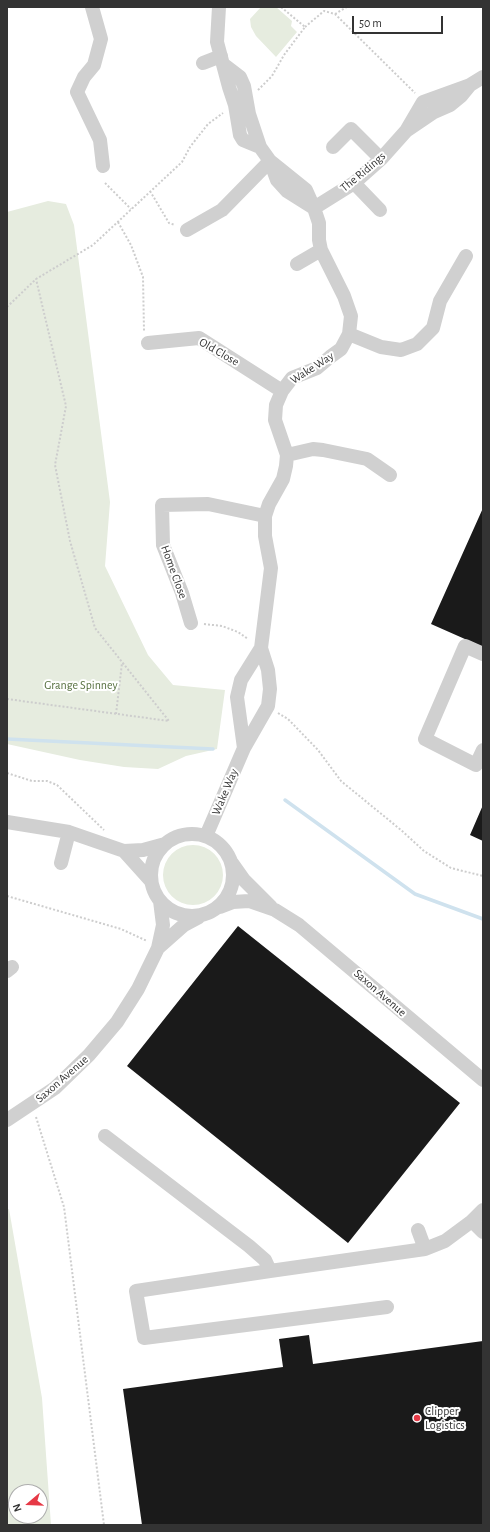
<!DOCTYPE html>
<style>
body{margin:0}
#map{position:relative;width:490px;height:1532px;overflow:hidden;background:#fff;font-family:"Alegreya Sans",sans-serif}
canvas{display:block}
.frame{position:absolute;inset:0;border:8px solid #333;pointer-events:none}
.north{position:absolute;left:8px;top:1484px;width:40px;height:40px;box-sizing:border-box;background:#fff;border:1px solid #adadad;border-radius:50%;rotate:251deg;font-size:11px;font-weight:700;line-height:16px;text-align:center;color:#333}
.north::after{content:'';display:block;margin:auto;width:14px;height:18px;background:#e63946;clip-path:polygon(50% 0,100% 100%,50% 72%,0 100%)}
.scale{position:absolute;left:352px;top:16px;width:91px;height:18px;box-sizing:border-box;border:2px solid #333;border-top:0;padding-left:5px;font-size:12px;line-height:14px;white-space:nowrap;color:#333;-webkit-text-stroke:3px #fff;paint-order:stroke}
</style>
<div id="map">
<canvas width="490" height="1532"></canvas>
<div class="frame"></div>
<div class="north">N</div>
<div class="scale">50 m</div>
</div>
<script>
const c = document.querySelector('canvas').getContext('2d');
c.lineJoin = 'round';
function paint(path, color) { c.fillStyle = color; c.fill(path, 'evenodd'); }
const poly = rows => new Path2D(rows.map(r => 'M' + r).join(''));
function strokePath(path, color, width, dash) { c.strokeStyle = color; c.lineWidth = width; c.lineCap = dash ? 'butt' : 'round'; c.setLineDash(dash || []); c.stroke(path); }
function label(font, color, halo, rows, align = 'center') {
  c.font = font + ' "Alegreya Sans",sans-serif'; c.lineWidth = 4; c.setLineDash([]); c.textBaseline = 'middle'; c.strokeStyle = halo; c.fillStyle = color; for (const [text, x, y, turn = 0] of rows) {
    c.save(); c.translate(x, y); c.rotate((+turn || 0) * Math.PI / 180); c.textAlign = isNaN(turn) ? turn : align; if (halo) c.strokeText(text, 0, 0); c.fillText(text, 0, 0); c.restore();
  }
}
paint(poly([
 [261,7,276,7,292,21,291,26,297,32,276,57,256,36,251,27,250,19],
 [48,201,66,204,74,225,110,502,105,566,148,655,173,685,225,690,217,749,186,756,158,769,124,767,80,760,7,744,7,212],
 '163 875a30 30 0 1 1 60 0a30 30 0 1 1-60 0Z',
 [9,1209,42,1398,51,1525,7,1525,7,1210],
 [16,1492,40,1492,40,1516,16,1516]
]), '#e6ecdf');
strokePath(poly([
 [7,739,213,749],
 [285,800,415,894,483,919]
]), '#cfe2ee', 3.5);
paint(poly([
 [483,508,483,647,431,624],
 [483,805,483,841,470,835],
 [238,926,460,1103,348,1243,127,1066],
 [309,1335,313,1364,483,1341,483,1525,142,1525,123,1389,283,1367,279,1339]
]), '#1a1a1a');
strokePath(poly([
 [374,7,380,7],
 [335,14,347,7],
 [305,27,324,11,335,14,415,93],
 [258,90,272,76,284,55,305,27,281,7],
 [105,183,131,209],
 [150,191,169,223,175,225],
 [118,222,131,245,143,277,144,331],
 [7,307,36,279,93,245,182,162,190,147,208,124,223,113],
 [204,624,222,626,238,632,248,639],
 [7,699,169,721,95,628,70,541,55,465,66,406,36,279],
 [278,713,288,719,318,750,341,781,401,830,424,851,451,868,483,876],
 [116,714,122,663],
 [7,773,32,781,47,781,57,785,104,830],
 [7,896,121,929,147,941],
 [36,1117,64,1207,104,1525]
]), '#cdcdcd', 2, [2, 2]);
strokePath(poly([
 [92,7,101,39,94,65,84,77,77,92,100,140,103,166],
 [219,7,217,42,229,87,235,105,240,135,243,140,260,147],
 [203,63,221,56],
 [223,64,240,77,244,86,249,114,260,147,270,161,306,190,314,208,287,191,277,180,270,161],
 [470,85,483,77],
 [333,147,351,129,381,159],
 [354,183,380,210],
 [187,230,222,210,270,161],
 [297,264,321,250],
 [349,334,381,347,401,350,417,344,433,328,440,301,466,256],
 [148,343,199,338,282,391],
 [287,455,313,449,323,450,367,459,390,475],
 [191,623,182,593,163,545,162,505,208,504,265,516],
 [261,648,271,568,265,536,265,516,269,504,283,479,286,466,287,455,275,420,276,405,282,391,292,378,317,368,330,357,341,349,349,334,351,316,344,296,321,250,319,240,319,223,314,208,354,183,381,159,406,131,423,102,470,85,461,96,450,105,434,112,406,131],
 [261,648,268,670,270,689,268,706,244,748,237,697,241,680,261,648],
 [483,654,465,646,425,739,476,765,483,750],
 [7,822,69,832,124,851,143,850,165,844],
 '151 875a41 41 0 1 1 82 0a41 41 0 1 1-82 0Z',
 [206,836,244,748],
 [124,851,151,881],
 [61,863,69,832],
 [232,863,244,880,271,907],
 [220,907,233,902,249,901,275,910,299,925,483,1080],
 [158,948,184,925,199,917],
 [7,971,12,967],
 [7,1120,55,1088,89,1055,117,1022,138,989,158,948,163,925,160,901],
 [105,1136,249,1246,265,1260,270,1271,425,1249,445,1241,472,1221,483,1210],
 [472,1221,483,1232],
 [418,1230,425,1249],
 [270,1271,136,1291,144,1338,387,1307]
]), '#d0d0d0', 14);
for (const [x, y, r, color] of [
 [417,1418,4,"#e63946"]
]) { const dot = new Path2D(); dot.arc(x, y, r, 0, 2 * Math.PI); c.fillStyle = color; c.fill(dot); strokePath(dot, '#fff', 1.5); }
label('12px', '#333', '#fff', [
 ["The Ridings",363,172,-40],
 ["Old Close",219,352,30],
 ["Wake Way",312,368,-33],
 ["Home Close",174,572,70],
 ["Wake Way",225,792,-67],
 ["Saxon Avenue",380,993,41],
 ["Saxon Avenue",62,1079,-41]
]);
label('12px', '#56703f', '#fff', [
 ["Grange Spinney",81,685]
]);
label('12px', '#333', '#fff', [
 ["Clipper",425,1411],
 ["Logistics",425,1425]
], 'left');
</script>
